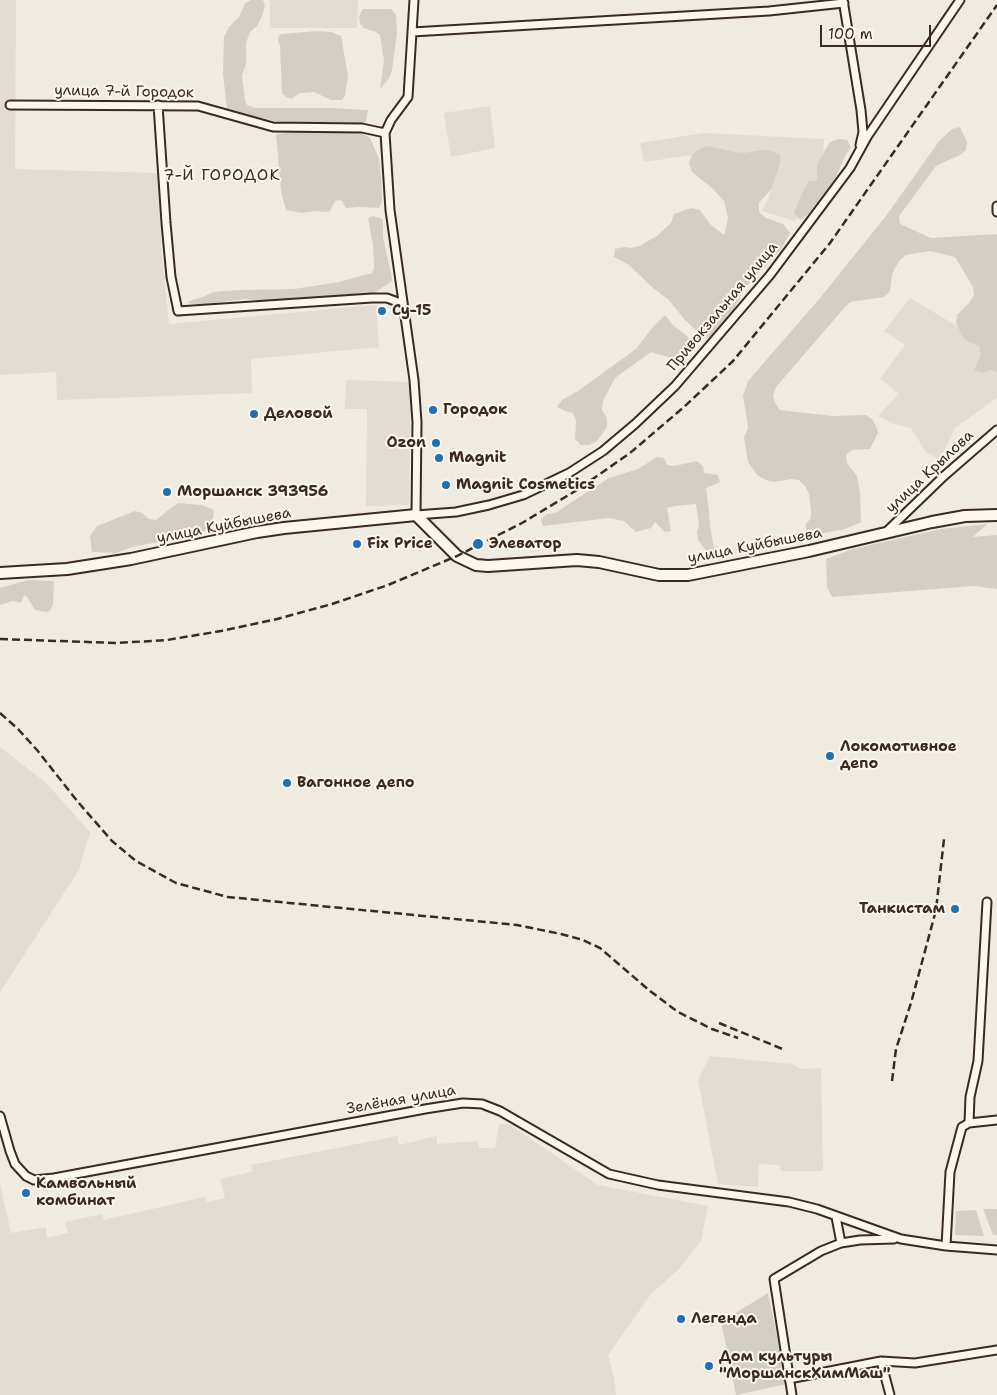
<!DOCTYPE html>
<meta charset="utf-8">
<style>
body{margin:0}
#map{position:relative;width:997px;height:1395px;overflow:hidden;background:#f0ebe0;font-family:"Shantell Sans",sans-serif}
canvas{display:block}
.scale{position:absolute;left:820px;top:25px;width:111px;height:22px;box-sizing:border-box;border:2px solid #3b2a1e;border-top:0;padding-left:6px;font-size:15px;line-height:18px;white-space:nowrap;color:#3b2a1e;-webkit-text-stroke:4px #fbf7ec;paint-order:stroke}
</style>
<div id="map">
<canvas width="997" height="1395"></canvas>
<div class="scale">100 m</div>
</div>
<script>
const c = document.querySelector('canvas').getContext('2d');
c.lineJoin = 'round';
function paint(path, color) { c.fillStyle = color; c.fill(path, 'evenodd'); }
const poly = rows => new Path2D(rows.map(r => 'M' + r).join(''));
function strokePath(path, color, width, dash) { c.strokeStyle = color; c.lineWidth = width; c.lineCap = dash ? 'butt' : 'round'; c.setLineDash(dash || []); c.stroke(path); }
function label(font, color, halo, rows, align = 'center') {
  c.font = font + ' "Shantell Sans",sans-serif'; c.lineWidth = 4; c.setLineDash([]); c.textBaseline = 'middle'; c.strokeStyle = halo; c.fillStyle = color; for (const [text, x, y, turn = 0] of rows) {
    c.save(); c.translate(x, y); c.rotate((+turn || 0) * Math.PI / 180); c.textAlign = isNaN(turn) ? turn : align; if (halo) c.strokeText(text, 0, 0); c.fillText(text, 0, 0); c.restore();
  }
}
paint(poly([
 [0,0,16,0,15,169,158,173,162,258,169,324,376,305,379,347,251,359,252,393,57,400,56,372,0,375],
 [270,0,358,0,357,28,270,28],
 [490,106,495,148,451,157,444,113],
 [704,133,824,139,821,178,795,221,761,211,769,198,777,158,706,153,644,162,640,143],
 [910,298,987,344,997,362,997,398,955,428,940,459,926,452,911,428,894,424,878,416,899,394,880,379,905,345,884,331],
 [346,380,411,382,409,505,366,506,367,409,345,409],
 [0,747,46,783,90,832,79,870,0,992],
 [710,1056,792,1064,802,1069,821,1068,823,1171,781,1171,780,1165,759,1164,758,1187,718,1184,698,1080],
 [499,1124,509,1124,598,1185,708,1206,701,1241,678,1270,651,1294,608,1355,614,1377,616,1395,0,1395,0,1183,11,1233,46,1227,47,1238,68,1233,65,1222,102,1214,104,1220,205,1197,207,1202,225,1198,220,1179,252,1172,251,1165,397,1136,399,1145,437,1136,437,1144,477,1141,479,1148,495,1148]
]), '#e2dcd1');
paint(poly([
 [251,0,263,0,265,5,262,16,257,26,250,32,246,43,246,63,242,76,245,100,247,105,255,108,333,108,365,110,368,110,366,122,356,125,294,125,252,116,227,109,223,74,224,37,229,27,239,17,245,3],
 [363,9,391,9,396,15,397,33,392,70,389,78,380,89,384,61,380,35,376,32,364,28,360,24,359,16],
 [317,31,331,32,341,36,348,76,345,96,342,100,331,100,314,92,300,93,291,99,286,97,282,93,280,46,278,41,279,35,282,34],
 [960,127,967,142,966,150,960,155,936,166,899,216,900,224,931,238,996,234,997,235,997,372,990,370,982,373,974,370,981,355,979,346,964,339,956,323,957,315,970,302,974,295,973,287,955,257,930,251,906,255,900,260,895,268,892,275,890,291,884,297,850,302,845,307,776,387,773,395,775,403,780,410,832,416,866,415,872,419,876,426,878,433,870,449,852,450,846,455,847,463,857,476,860,493,861,522,845,529,814,535,806,532,806,524,811,518,811,510,809,494,805,486,799,480,791,479,774,482,766,480,758,476,748,462,744,437,748,428,747,420,743,396,748,381,820,298,886,216,940,140,952,129],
 [308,131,357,133,363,134,370,138,379,159,381,177,382,201,379,208,359,207,346,208,342,201,340,200,335,201,330,211,327,212,315,211,302,213,286,210,281,191,276,134],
 [839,139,847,140,851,147,846,154,835,179,808,214,800,220,794,213,801,196,809,181,817,181,817,165,825,150,830,142],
 [707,146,735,152,744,153,762,150,771,151,780,155,780,164,774,181,771,189,759,203,759,212,766,218,783,224,790,233,781,249,746,287,733,310,712,338,703,337,685,320,668,299,654,289,629,265,614,257,615,249,624,247,632,248,641,245,657,236,671,223,674,214,691,208,700,210,710,224,724,235,728,218,724,201,712,188,692,172,689,163,692,155,699,149],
 [372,216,381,218,383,220,383,237,392,278,392,281,374,293,338,298,269,302,245,299,199,305,187,303,192,300,203,297,213,292,239,290,294,289,339,282,372,273,374,268,373,245,368,218],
 [665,315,673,325,688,337,690,345,685,362,676,361,668,357,651,352,615,378,603,401,602,410,607,418,607,427,597,441,589,445,581,445,575,439,576,421,573,413,565,411,557,407,562,400,578,391,636,349,652,328],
 [657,457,664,458,667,465,674,466,697,461,703,466,704,473,718,475,720,482,706,488,709,511,710,526,714,548,707,552,698,540,697,532,699,525,696,504,675,506,667,508,671,531,665,532,655,522,651,528,636,532,624,521,609,518,543,526,541,519,547,514,555,513,609,478,638,469],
 [179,503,201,505,212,509,214,511,213,519,208,530,185,538,135,546,116,553,92,552,90,536,97,526,135,511,142,513,149,519,156,520,172,507],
 [987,524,973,537,997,535,997,589,974,586,832,597,827,587,826,559,853,549,941,529],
 [28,580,53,581,54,583,53,604,50,611,46,612,35,610,27,597,24,595,21,603,13,601,0,605,0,588],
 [983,1209,997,1209,997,1235,993,1235],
 [976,1210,984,1236,955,1235,956,1211],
 [768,1293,787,1384,736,1395,721,1322]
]), '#d5cec3');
const street = poly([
 [414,0,408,97,391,120,385,133,390,210,414,380,417,422,416,515,456,512,489,505,523,495,569,473,603,451,635,424,675,386,770,275,850,168,867,137,960,0],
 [843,0,861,110,863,132,860,145],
 [412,32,769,11,844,3],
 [10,105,198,106,273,127,362,128,385,133],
 [158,105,166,223,171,277,178,311,372,298,387,298,403,304],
 [997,206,997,212],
 [885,533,944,476,997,430],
 [0,1116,10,1151,15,1164,26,1176,34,1180,54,1178,425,1109,463,1103,482,1104,500,1111,609,1174,658,1185,789,1202,817,1209,901,1239,946,1246,997,1250],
 [969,1123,970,1097,978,1061,987,902],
 [836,1217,841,1243],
 [946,1246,950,1172,962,1127,969,1123,997,1120],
 [881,1361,890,1395],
 [789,1379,881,1361,915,1363,997,1350],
 [792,1395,774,1279,821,1251,841,1243,860,1240,894,1239]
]);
const secondary = poly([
 [0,573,67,569,131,559,257,532,284,528,416,515,457,556,476,565,488,566,577,560,599,562,659,575,688,575,809,551,932,522,965,516,997,515]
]);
strokePath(street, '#3b2a1e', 11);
strokePath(secondary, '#3b2a1e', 14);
strokePath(street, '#fbf7ec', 7);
strokePath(secondary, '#fbf7ec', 10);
strokePath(poly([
 [0,639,117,643,167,640,221,631,277,619,332,604,388,585,457,556,522,523,577,490,630,453,684,407,733,361,830,243,997,5],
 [0,713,18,729,37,750,78,802,112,841,136,861,176,883,228,897,517,925,561,934,583,940,600,948,650,991,678,1012,712,1029,738,1038],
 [719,1023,785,1050],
 [892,1081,896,1049,911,1003,936,910,944,839]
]), '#3b2a1e', 2.5, [8, 4]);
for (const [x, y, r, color] of [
 [382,311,5,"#1f6fb2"],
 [433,410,5,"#1f6fb2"],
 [254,414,5,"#1f6fb2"],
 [436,443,5,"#1f6fb2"],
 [439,458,5,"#1f6fb2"],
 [446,485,5,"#1f6fb2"],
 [167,492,5,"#1f6fb2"],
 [357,544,5,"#1f6fb2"],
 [478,544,6,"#1f6fb2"],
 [830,756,5,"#1f6fb2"],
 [287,783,5,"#1f6fb2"],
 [955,909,5,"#1f6fb2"],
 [26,1193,5,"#1f6fb2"],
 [681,1319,5,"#1f6fb2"],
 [709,1366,5,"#1f6fb2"]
]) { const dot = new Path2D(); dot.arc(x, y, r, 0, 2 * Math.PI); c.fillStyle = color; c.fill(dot); strokePath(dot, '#fbf7ec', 2); }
label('15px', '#3b2a1e', '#fbf7ec', [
 ["улица 7-й Городок",124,92,1],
 ["Привокзальная улица",723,307,-50],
 ["улица Крылова",930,472,-43],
 ["улица Куйбышева",224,526,-11],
 ["улица Куйбышева",755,546,-11],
 ["Зелёная улица",401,1100,-10]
]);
label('bold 15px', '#3b2a1e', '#fbf7ec', [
 ["Су-15",392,311],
 ["Городок",443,410],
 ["Деловой",264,414],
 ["Ozon",426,443,"right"],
 ["Magnit",449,458],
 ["Magnit Cosmetics",456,485],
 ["Моршанск 393956",177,492],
 ["Fix Price",367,544],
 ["Элеватор",489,544],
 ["Локомотивное",840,747],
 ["депо",840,764],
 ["Вагонное депо",297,783],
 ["Танкистам",945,909,"right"],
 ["Камвольный",36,1184],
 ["комбинат",36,1201],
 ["Легенда",691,1319],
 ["Дом культуры",719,1357],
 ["\"МоршанскХимМаш\"",719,1374]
], 'left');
c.letterSpacing = '1px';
label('16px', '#3b2a1e', '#fbf7ec', [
 ["7-Й ГОРОДОК",222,176]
]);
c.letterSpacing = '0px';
</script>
